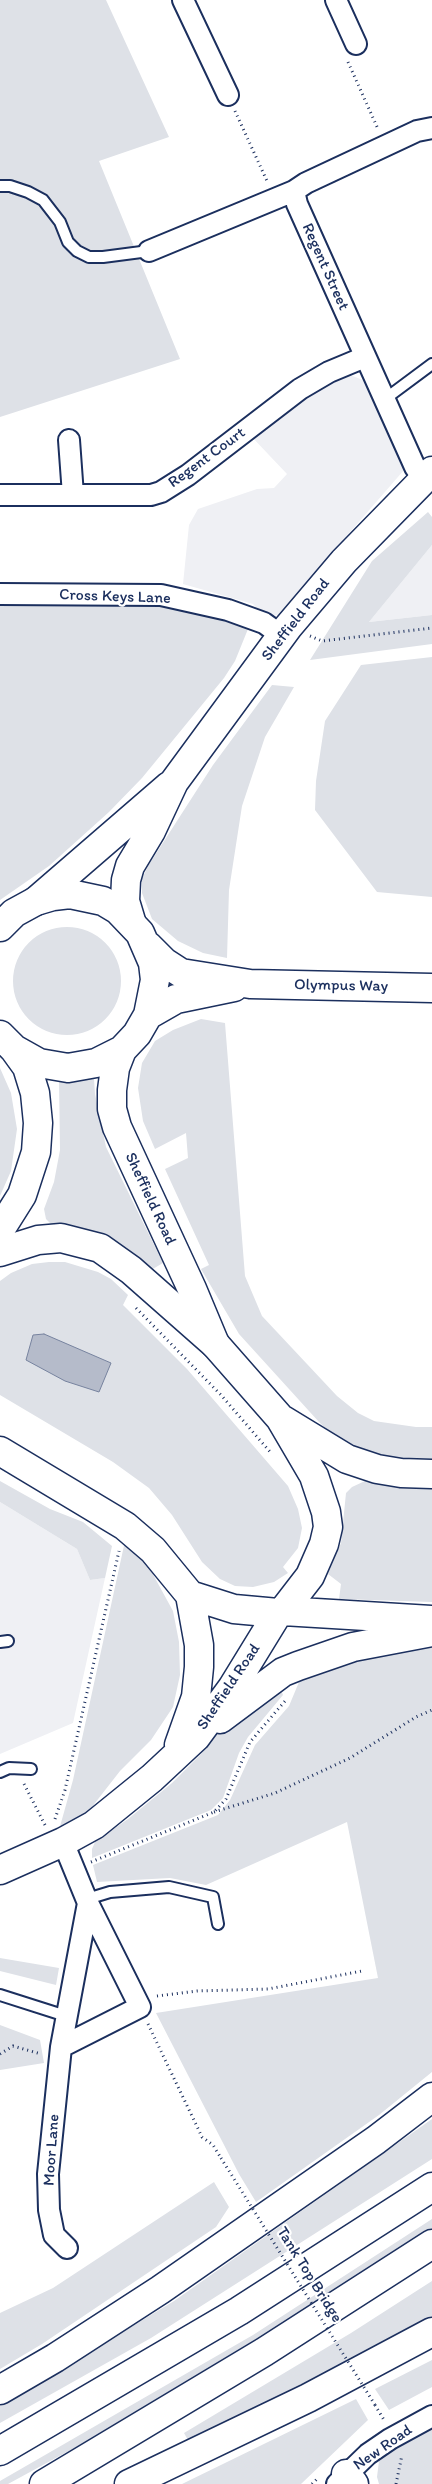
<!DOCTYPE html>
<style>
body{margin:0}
canvas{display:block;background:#fff}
</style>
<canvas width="432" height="2484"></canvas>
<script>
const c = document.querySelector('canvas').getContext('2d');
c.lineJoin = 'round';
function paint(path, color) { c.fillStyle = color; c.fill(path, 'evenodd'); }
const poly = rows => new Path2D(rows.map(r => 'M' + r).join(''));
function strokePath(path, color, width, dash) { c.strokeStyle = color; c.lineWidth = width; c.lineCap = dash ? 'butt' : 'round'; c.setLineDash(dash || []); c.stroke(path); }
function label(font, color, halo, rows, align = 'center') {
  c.font = font + ' Itim,sans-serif'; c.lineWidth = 4.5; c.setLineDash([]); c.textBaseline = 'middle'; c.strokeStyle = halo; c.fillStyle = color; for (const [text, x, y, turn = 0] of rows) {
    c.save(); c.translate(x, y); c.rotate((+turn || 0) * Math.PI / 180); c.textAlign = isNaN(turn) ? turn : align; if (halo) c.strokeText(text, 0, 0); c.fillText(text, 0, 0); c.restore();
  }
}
paint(poly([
 [350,375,363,380,404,470,278,615,267,616,260,612,253,604,183,584,189,525,198,509,257,489,274,488,287,474,250,435,290,403],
 [432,545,432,615,369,622],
 [0,1502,77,1549,90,1580,105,1578,73,1723,0,1754]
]), '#eff0f4');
paint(poly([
 [0,0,106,0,169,137,99,161,180,359,0,417],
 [428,512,432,517,432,545,369,622,432,615,432,644,310,660,372,561],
 [0,604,148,605,200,613,248,629,235,661,224,678,142,778,109,812,49,866,0,900],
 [432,657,432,897,377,892,315,810,316,781,325,721,361,665],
 [272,685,294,687,265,737,242,806,229,890,227,958,203,953,178,941,152,919,142,893,142,879,148,866,213,765],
 '13 981a54 54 0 1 1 108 0a54 54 0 1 1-108 0Z',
 [201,1019,225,1023,245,1276,262,1316,337,1396,358,1413,374,1421,416,1427,432,1427,432,1461,411,1462,389,1458,338,1440,319,1422,239,1334,201,1269,209,1265,165,1169,188,1158,186,1133,155,1149,143,1121,138,1088,142,1063,155,1041,173,1030],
 [0,1068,11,1093,17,1129,11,1171,0,1196],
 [92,1076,94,1079,95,1094,106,1147,163,1263,151,1270,131,1252,112,1242,53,1226,46,1219,44,1209,54,1182,60,1150,59,1079],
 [49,1262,65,1262,98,1272,111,1279,128,1295,123,1305,187,1369,288,1486,298,1509,302,1528,298,1548,283,1567,288,1573,274,1582,253,1587,235,1586,220,1579,202,1562,172,1515,149,1488,113,1462,0,1395,0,1281,11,1273,32,1264],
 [0,1481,50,1509,83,1522,112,1546,105,1578,90,1580,77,1549,0,1502],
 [365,1481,399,1488,432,1488,432,1602,339,1599,341,1584,328,1574,341,1543,346,1493,352,1487],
 [125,1541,150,1569,173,1611,179,1642,180,1675,173,1707,151,1740,120,1771,88,1812,59,1830,73,1780],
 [432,1641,432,2072,379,2115,256,2202,239,2174,156,2013,378,1978,347,1822,206,1885,170,1878,97,1882,93,1865,218,1815,230,1800,255,1745,289,1706,299,1682,298,1674],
 [279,1685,283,1695,248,1737,239,1753,223,1798,211,1810,92,1858,92,1849,95,1842,128,1819,172,1783,201,1754,221,1729],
 [0,1958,59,1968,56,1985,0,1971],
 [0,2025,40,2040,44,2063,0,2070],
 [432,2119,432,2159,151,2338,0,2423,0,2406,174,2301],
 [214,2182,229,2207,216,2227,42,2344,0,2369,0,2313,53,2288],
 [432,2219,432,2229,324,2298,120,2423,8,2484,0,2484,0,2481,253,2335],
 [432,2281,432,2318,276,2400,189,2442,184,2433,351,2333],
 [432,2360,432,2387,389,2410,375,2389],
 [356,2399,368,2420,301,2484,182,2484],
 [432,2425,432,2484,379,2484,377,2477,379,2461,392,2445]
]), '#dee1e7');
const water = poly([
 [44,1334,111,1363,99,1392,65,1381,26,1360,33,1335,44,1334]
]);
paint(water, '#b5bbca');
strokePath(water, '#77839f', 1);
const lane = poly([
 [0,186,10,186,28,192,43,200,60,222,68,242,77,251,89,257,103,257,149,251],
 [385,399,432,364],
 [0,1642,8,1641],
 [0,1772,9,1768,31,1769],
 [87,1899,110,1892,169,1887,213,1897,218,1924],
 [0,1995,66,2016]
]);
const street = poly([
 [183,0,228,95],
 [336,0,356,44],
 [149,251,294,191],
 [69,440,73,495],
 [423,479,415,467,297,204,294,191,306,183,417,131,432,128],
 [0,495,151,495,161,492,188,475,300,389,329,372,365,357],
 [0,594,161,595,228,610,264,623,282,636],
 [63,1842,88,1903,61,2047,48,2174,49,2210,54,2235,67,2248],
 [61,2047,140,2007,88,1903],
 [337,2484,368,2454,390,2439,432,2416]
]);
const secondary = poly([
 [36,901,169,786],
 [131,921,125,901,126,880,130,866,151,831,174,782,288,627,344,561,432,471],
 [346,2474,354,2484]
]);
const primary = poly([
 [0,927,14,913,36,901,53,896,70,894,103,901,118,910,140,933,153,963,155,980,148,1015,137,1034,122,1050,96,1063,68,1068,39,1063,14,1049,0,1035],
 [148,946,164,962,181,973,250,984,432,988],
 [148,1015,176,999,234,987],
 [122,1050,115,1068,112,1090,112,1109,117,1127,192,1289,215,1344],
 [0,1230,22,1195,36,1152,38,1123,35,1093,27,1067,14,1049]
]);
const highway = poly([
 [0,1252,38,1240,61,1238,100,1248,131,1270,215,1344,280,1418,314,1476,326,1512,328,1527,324,1544,310,1576,283,1611,278,1613,234,1609,190,1595,153,1550,125,1526,0,1451],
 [283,1420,347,1459,377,1469,401,1473,432,1474],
 [283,1611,432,1620],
 [220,1719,283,1672,298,1666,353,1647,432,1632],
 [179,1745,196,1697,199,1667,199,1645,190,1595],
 [0,1870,63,1842,94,1825,152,1778,196,1737,232,1688,278,1613],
 [0,2390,55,2358,160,2290,376,2140,432,2097],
 [0,2451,239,2311,432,2187],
 [44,2484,264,2352,432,2244],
 [129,2484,308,2398,432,2332]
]);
strokePath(lane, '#1b2f5e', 14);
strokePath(street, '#1b2f5e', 24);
strokePath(secondary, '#1b2f5e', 31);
strokePath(primary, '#1b2f5e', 31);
strokePath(highway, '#1b2f5e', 31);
strokePath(poly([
 [348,62,378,129],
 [235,111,267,181],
 [310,636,322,641,432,628],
 [136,1308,221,1395,271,1453],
 [24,1784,45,1825],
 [214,1812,275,1793,350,1758,416,1717,432,1710],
 [55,1819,65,1790,119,1551],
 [91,1862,214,1812,226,1799,250,1742,285,1701],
 [157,1996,197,1991,268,1989,362,1971],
 [148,2024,202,2137,213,2145,221,2158],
 [0,2054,13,2046,41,2054],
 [375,2405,384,2420],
 [312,2484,318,2478],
 [396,2484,402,2455]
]), '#1b2f5e', 3, [1, 4]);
strokePath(lane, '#fff', 10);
strokePath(street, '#fff', 20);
strokePath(secondary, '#fff', 28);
strokePath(primary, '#fff', 28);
strokePath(highway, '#fff', 28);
strokePath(poly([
 [221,2158,375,2405]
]), '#1b2f5e', 3, [1, 4]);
label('16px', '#1b2f5e', '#fff', [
 ["Regent Street",325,267,66],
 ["Regent Court",207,458,-36],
 ["Cross Keys Lane",115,597,2],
 ["Sheffield Road",296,620,-52],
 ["Olympus Way",341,986,1],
 ["Sheffield Road",150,1199,65],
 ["Sheffield Road",229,1687,-56],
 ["Moor Lane",52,2150,-86],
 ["Tank Top Bridge",309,2275,58],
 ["New Road",383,2448,-35]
]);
</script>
